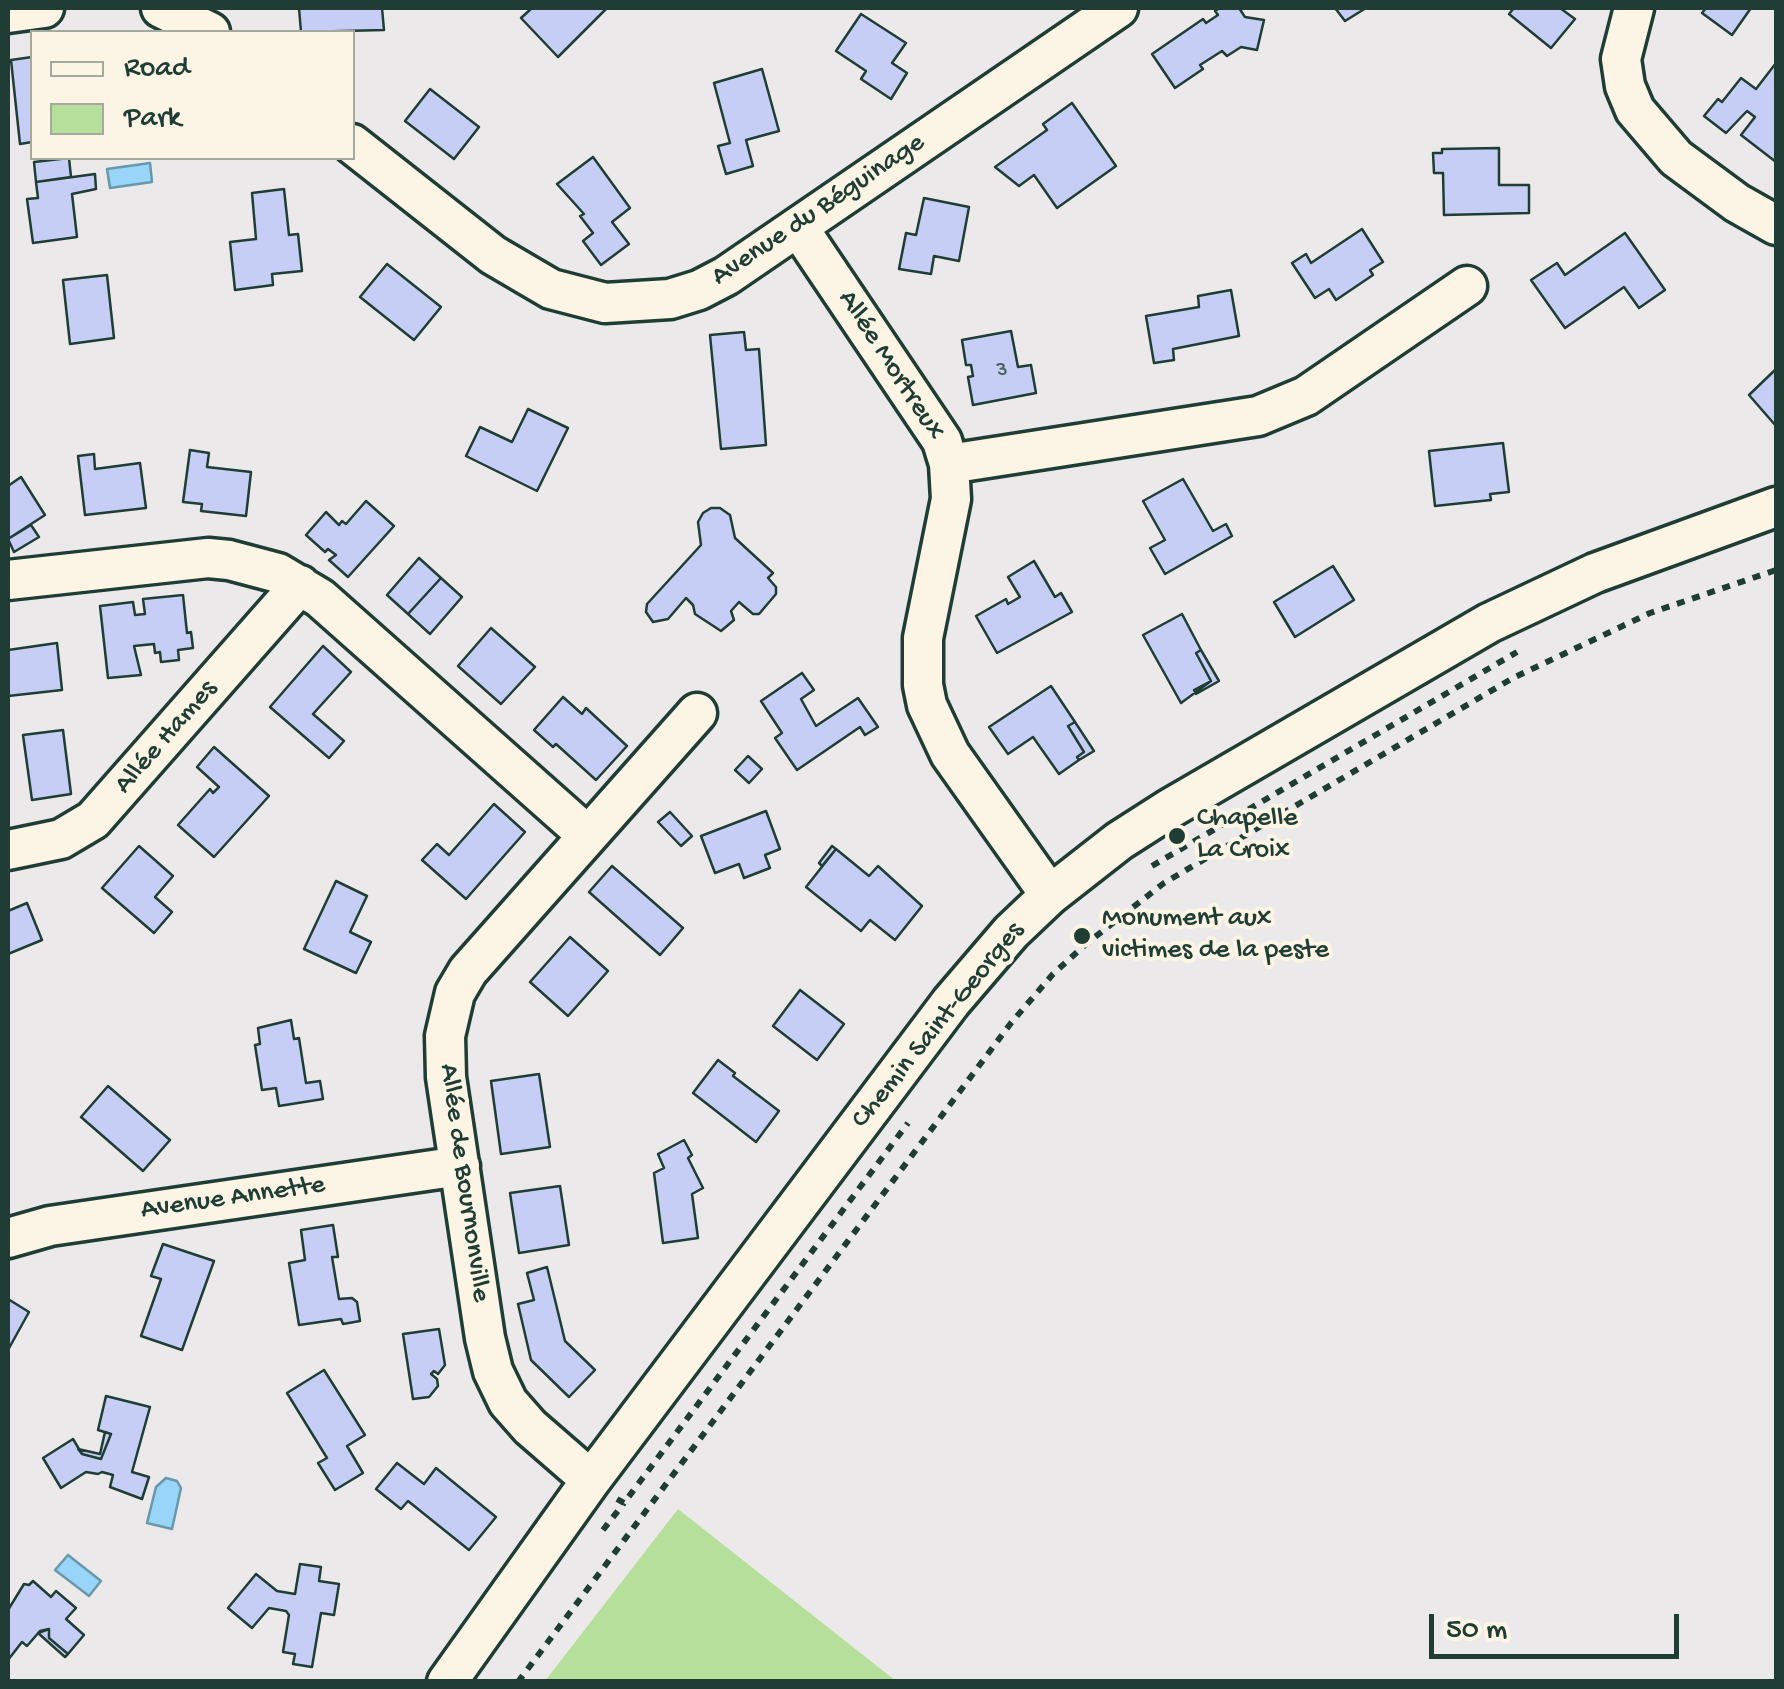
<!DOCTYPE html>
<meta charset="utf-8">
<style>
body{margin:0}
#map{position:relative;width:1784px;height:1689px;overflow:hidden;background:#ece9ea;font-family:"Gochi Hand",sans-serif}
canvas{display:block}
.frame{position:absolute;inset:0;border:10px solid #1f3d34;pointer-events:none}
.legend{position:absolute;left:30px;top:30px;width:325px;height:130px;box-sizing:border-box;background:#fcf5e5;border:2px solid #a4ab9e;margin:0;padding:12px 18px;list-style:none;font-size:30px;color:#1f3d34}
.legend li{display:flex;align-items:center;gap:20px;height:50px}
.legend b{width:50px;border:2px solid #a4ab9e}
.scale{position:absolute;left:1429px;top:1614px;width:250px;height:45px;box-sizing:border-box;border:5px solid #1f3d34;border-top:0;padding-left:12px;font-size:30px;line-height:35px;white-space:nowrap;color:#1f3d34;-webkit-text-stroke:8px #fcf5e5;paint-order:stroke}
</style>
<div id="map">
<canvas width="1784" height="1689"></canvas>
<div class="frame"></div>
<ul class="legend">
<li><b style="height:12px;background:#fcf5e5"></b>Road</li>
<li><b style="height:28px;background:#b6df9b"></b>Park</li>
</ul>
<div class="scale">50 m</div>
</div>
<script>
const c = document.querySelector('canvas').getContext('2d');
c.lineJoin = 'round';
function paint(path, color) { c.fillStyle = color; c.fill(path, 'evenodd'); }
const poly = rows => new Path2D(rows.map(r => 'M' + r).join(''));
function strokePath(path, color, width, dash) { c.strokeStyle = color; c.lineWidth = width; c.lineCap = dash ? 'butt' : 'round'; c.setLineDash(dash || []); c.stroke(path); }
function label(font, color, halo, rows, align = 'center') {
  c.font = font + ' "Gochi Hand",sans-serif'; c.lineWidth = 8; c.setLineDash([]); c.textBaseline = 'middle'; c.strokeStyle = halo; c.fillStyle = color; for (const [text, x, y, turn = 0] of rows) {
    c.save(); c.translate(x, y); c.rotate((+turn || 0) * Math.PI / 180); c.textAlign = isNaN(turn) ? turn : align; if (halo) c.strokeText(text, 0, 0); c.fillText(text, 0, 0); c.restore();
  }
}
paint(poly([
 [678,1509,896,1681,545,1681]
]), '#b6df9b');
const water = poly([
 [150,163,152,182,110,188,107,169,150,163],
 [166,1478,177,1481,181,1488,172,1529,147,1523,156,1487,166,1478],
 [68,1555,101,1581,89,1596,55,1570,68,1555]
]);
paint(water, '#98d5f9');
strokePath(water, '#6898aa', 2.5);
const building = poly([
 [299,8,382,8,384,30,301,32,299,8],
 [532,8,607,8,558,57,521,18,532,8],
 [1220,8,1239,8,1245,17,1264,20,1257,50,1241,47,1227,56,1222,51,1200,65,1203,69,1175,88,1152,54,1203,19,1206,23,1218,15,1215,11,1220,8],
 [1335,8,1366,8,1345,21,1335,8],
 [1514,8,1560,8,1575,19,1551,48,1509,14,1514,8],
 [1706,8,1751,8,1732,35,1702,13,1706,8],
 [861,14,906,43,892,63,907,73,891,99,861,79,866,71,836,51,861,14],
 [32,57,32,142,20,144,11,60,32,57],
 [1776,63,1776,162,1741,135,1755,117,1747,111,1726,133,1704,116,1718,99,1722,102,1741,78,1756,89,1776,63],
 [762,69,779,131,746,140,753,166,726,174,718,146,730,143,714,83,762,69],
 [430,89,479,127,454,159,405,121,430,89],
 [1072,103,1116,166,1057,208,1034,175,1019,186,995,167,1047,130,1043,124,1072,103],
 [1499,148,1499,185,1529,185,1529,213,1444,215,1443,173,1434,173,1433,153,1442,153,1442,149,1499,148],
 [593,157,630,208,612,222,629,244,601,265,583,241,593,233,580,216,584,214,557,184,593,157],
 [69,158,71,177,36,182,34,162,69,158],
 [95,174,96,189,72,194,77,237,33,243,27,199,38,198,36,182,95,174],
 [284,189,289,235,298,234,302,271,272,274,273,285,235,290,230,242,256,239,252,193,284,189],
 [924,198,969,207,959,261,934,256,931,274,899,269,906,233,916,235,924,198],
 [1362,229,1383,262,1370,270,1373,275,1336,300,1329,289,1315,298,1292,263,1306,254,1311,263,1362,229],
 [1625,233,1665,290,1639,308,1624,287,1565,328,1531,280,1557,263,1565,275,1625,233],
 [387,264,441,307,414,340,360,297,387,264],
 [107,275,114,338,70,344,63,280,107,275],
 [1231,290,1239,336,1173,349,1174,360,1154,363,1146,316,1199,307,1198,296,1231,290],
 [1011,331,1018,367,1031,365,1036,393,973,405,968,377,973,376,971,365,966,365,962,340,1011,331],
 [744,332,746,350,759,349,766,445,721,449,710,335,744,332],
 [1776,369,1776,426,1749,395,1776,369],
 [528,409,568,428,537,491,466,456,480,427,512,442,528,409],
 [1503,443,1509,492,1490,494,1491,500,1435,506,1429,451,1503,443],
 [190,450,209,453,207,467,251,472,246,516,201,511,202,504,183,502,190,450],
 [94,454,95,469,140,463,146,508,85,515,78,456,94,454],
 [21,477,45,515,8,539,8,486,21,477],
 [1183,479,1213,531,1226,524,1232,536,1165,574,1150,548,1165,540,1143,501,1183,479],
 [366,501,394,526,348,577,329,560,336,555,328,549,325,552,306,535,326,512,339,525,342,521,346,524,366,501],
 [711,508,720,508,730,515,735,538,773,573,768,578,776,587,776,594,759,614,753,614,739,602,731,611,734,620,721,631,695,614,693,605,686,598,668,619,653,622,646,612,647,604,701,545,698,522,703,513,711,508],
 [31,525,39,537,14,552,8,539,31,525],
 [419,558,441,578,408,614,387,595,419,558],
 [1034,561,1055,597,1061,593,1072,612,997,653,976,616,1006,599,1008,604,1020,597,1008,577,1034,561],
 [1333,566,1354,600,1295,637,1274,602,1333,566],
 [441,578,462,597,430,634,408,614,441,578],
 [183,595,187,633,191,632,193,648,178,650,179,660,161,662,160,652,155,653,154,644,134,646,141,675,108,678,100,606,133,602,135,615,145,614,143,599,183,595],
 [1182,614,1201,650,1196,653,1211,681,1181,703,1143,635,1182,614],
 [491,628,535,667,501,704,458,666,491,628],
 [57,643,62,690,8,696,8,650,57,643],
 [323,646,351,672,313,714,344,741,329,758,270,707,323,646],
 [1201,650,1219,681,1196,694,1194,690,1211,681,1196,653,1201,650],
 [802,673,814,690,801,699,816,726,858,698,878,727,865,735,860,727,797,770,775,738,782,733,761,701,802,673],
 [1051,686,1075,722,1068,726,1084,752,1077,757,1079,760,1059,774,1033,737,1008,754,989,727,1051,686],
 [563,697,582,714,586,708,627,746,596,780,556,744,553,747,534,730,563,697],
 [1075,722,1094,751,1079,760,1077,757,1084,752,1068,726,1075,722],
 [63,730,71,794,32,800,23,735,63,730],
 [214,747,269,796,214,857,178,825,210,789,213,793,219,787,197,767,214,747],
 [748,756,762,769,749,783,735,770,748,756],
 [494,804,525,832,466,899,422,860,437,844,449,855,494,804],
 [766,811,780,849,765,855,770,868,744,878,739,864,715,873,701,836,766,811],
 [670,812,692,836,681,846,658,822,670,812],
 [139,846,173,876,155,897,172,912,154,933,102,888,139,846],
 [832,846,836,849,822,866,819,863,832,846],
 [836,849,869,876,878,866,922,906,895,940,870,920,861,931,806,887,836,849],
 [612,866,683,928,660,955,589,892,612,866],
 [336,881,367,896,350,932,371,942,356,973,304,949,336,881],
 [27,903,42,940,8,954,8,911,27,903],
 [570,937,608,971,568,1016,530,982,570,937],
 [800,990,844,1024,817,1060,773,1026,800,990],
 [291,1020,294,1039,299,1038,306,1083,320,1081,323,1099,279,1106,276,1088,262,1090,255,1045,260,1044,258,1028,291,1020],
 [718,1060,735,1073,733,1076,779,1111,756,1142,693,1093,718,1060],
 [539,1074,550,1147,501,1154,491,1081,539,1074],
 [108,1086,170,1140,143,1171,81,1117,108,1086],
 [684,1140,692,1155,688,1158,703,1188,692,1194,698,1238,663,1243,654,1173,664,1168,658,1154,684,1140],
 [560,1186,569,1245,519,1253,510,1193,560,1186],
 [333,1225,338,1257,332,1257,339,1299,352,1298,357,1302,360,1321,343,1324,341,1319,299,1325,289,1263,305,1260,301,1230,333,1225],
 [163,1244,214,1261,182,1350,141,1336,161,1279,151,1276,163,1244],
 [547,1267,565,1341,595,1370,569,1397,531,1360,518,1304,534,1300,527,1273,547,1267],
 [8,1299,29,1312,8,1350,8,1299],
 [439,1329,445,1365,438,1374,434,1371,431,1374,437,1379,438,1386,429,1397,413,1399,403,1334,439,1329],
 [324,1370,365,1435,347,1446,363,1473,335,1490,318,1463,327,1458,287,1393,324,1370],
 [106,1396,150,1407,132,1472,149,1477,142,1499,110,1487,113,1475,102,1472,98,1474,86,1472,61,1488,43,1458,73,1439,82,1454,101,1459,111,1434,98,1430,106,1396],
 [105,1432,111,1434,101,1459,82,1454,78,1449,100,1454,105,1432],
 [397,1463,424,1484,436,1468,496,1517,469,1550,408,1501,401,1509,376,1489,397,1463],
 [300,1564,321,1567,319,1581,339,1584,334,1615,321,1613,312,1667,293,1664,295,1654,283,1652,289,1615,286,1611,269,1608,252,1628,228,1608,256,1574,277,1591,295,1594,300,1564],
 [33,1581,51,1597,56,1591,76,1608,66,1619,84,1635,68,1654,49,1638,49,1629,40,1631,27,1646,22,1642,8,1660,8,1610,24,1584,29,1585,33,1581],
 [49,1629,49,1638,68,1654,65,1657,38,1633,49,1629]
]);
paint(building, '#c6cef6');
strokePath(building, '#1f3d34', 2.5);
const minor = poly([
 [161,8,210,32],
 [1634,8,1621,59,1625,86,1635,110,1676,158,1737,203,1776,225],
 [8,13,44,8],
 [352,144,493,255,551,289,605,303,670,299,699,290,726,276,1118,8],
 [798,227,942,441,949,464,951,499,923,638,923,685,927,705,950,754,1050,895],
 [949,464,1258,416,1306,396,1467,286],
 [8,580,208,558,229,560,278,573,320,598,587,835],
 [8,850,61,839,93,820,300,585],
 [8,1238,50,1226,460,1166],
 [591,1480,530,1427,508,1402,493,1371,485,1338,446,1077,445,1036,455,993,468,971,697,713],
 [447,1682,591,1480,951,1002,1011,932,1050,895,1119,841,1169,809,1489,623,1595,573,1776,507]
]);
strokePath(minor, '#1f3d34', 45);
strokePath(poly([
 [1152,866,1517,652],
 [617,1499,624,1503,908,1123],
 [603,1530,624,1503],
 [518,1682,1011,1023,1053,974,1086,944,1164,883,1513,678,1650,613,1776,570]
]), '#1f3d34', 6, [8, 8]);
strokePath(minor, '#fcf5e5', 38);
for (const [x, y, r, color] of [
 [1177,836,10,"#1f3d34"],
 [1082,936,10,"#1f3d34"]
]) { const dot = new Path2D(); dot.arc(x, y, r, 0, 2 * Math.PI); c.fillStyle = color; c.fill(dot); strokePath(dot, '#fcf5e5', 4); }
label('22px', '#496164', null, [
 ["3",1002,372]
]);
label('28px', '#1f3d34', '#fcf5e5', [
 ["Avenue du Béguinage",819,211,-34],
 ["Allée Mortreux",890,366,57],
 ["Allée Hames",167,738,-49],
 ["Chemin Saint-Georges",939,1026,-51],
 ["Allée de Bournonville",463,1183,82],
 ["Avenue Annette",233,1199,-8]
]);
label('28px', '#1f3d34', '#fcf5e5', [
 ["Chapelle",1197,820],
 ["La Croix",1197,852],
 ["Monument aux",1102,920],
 ["victimes de la peste",1102,952]
], 'left');
</script>
